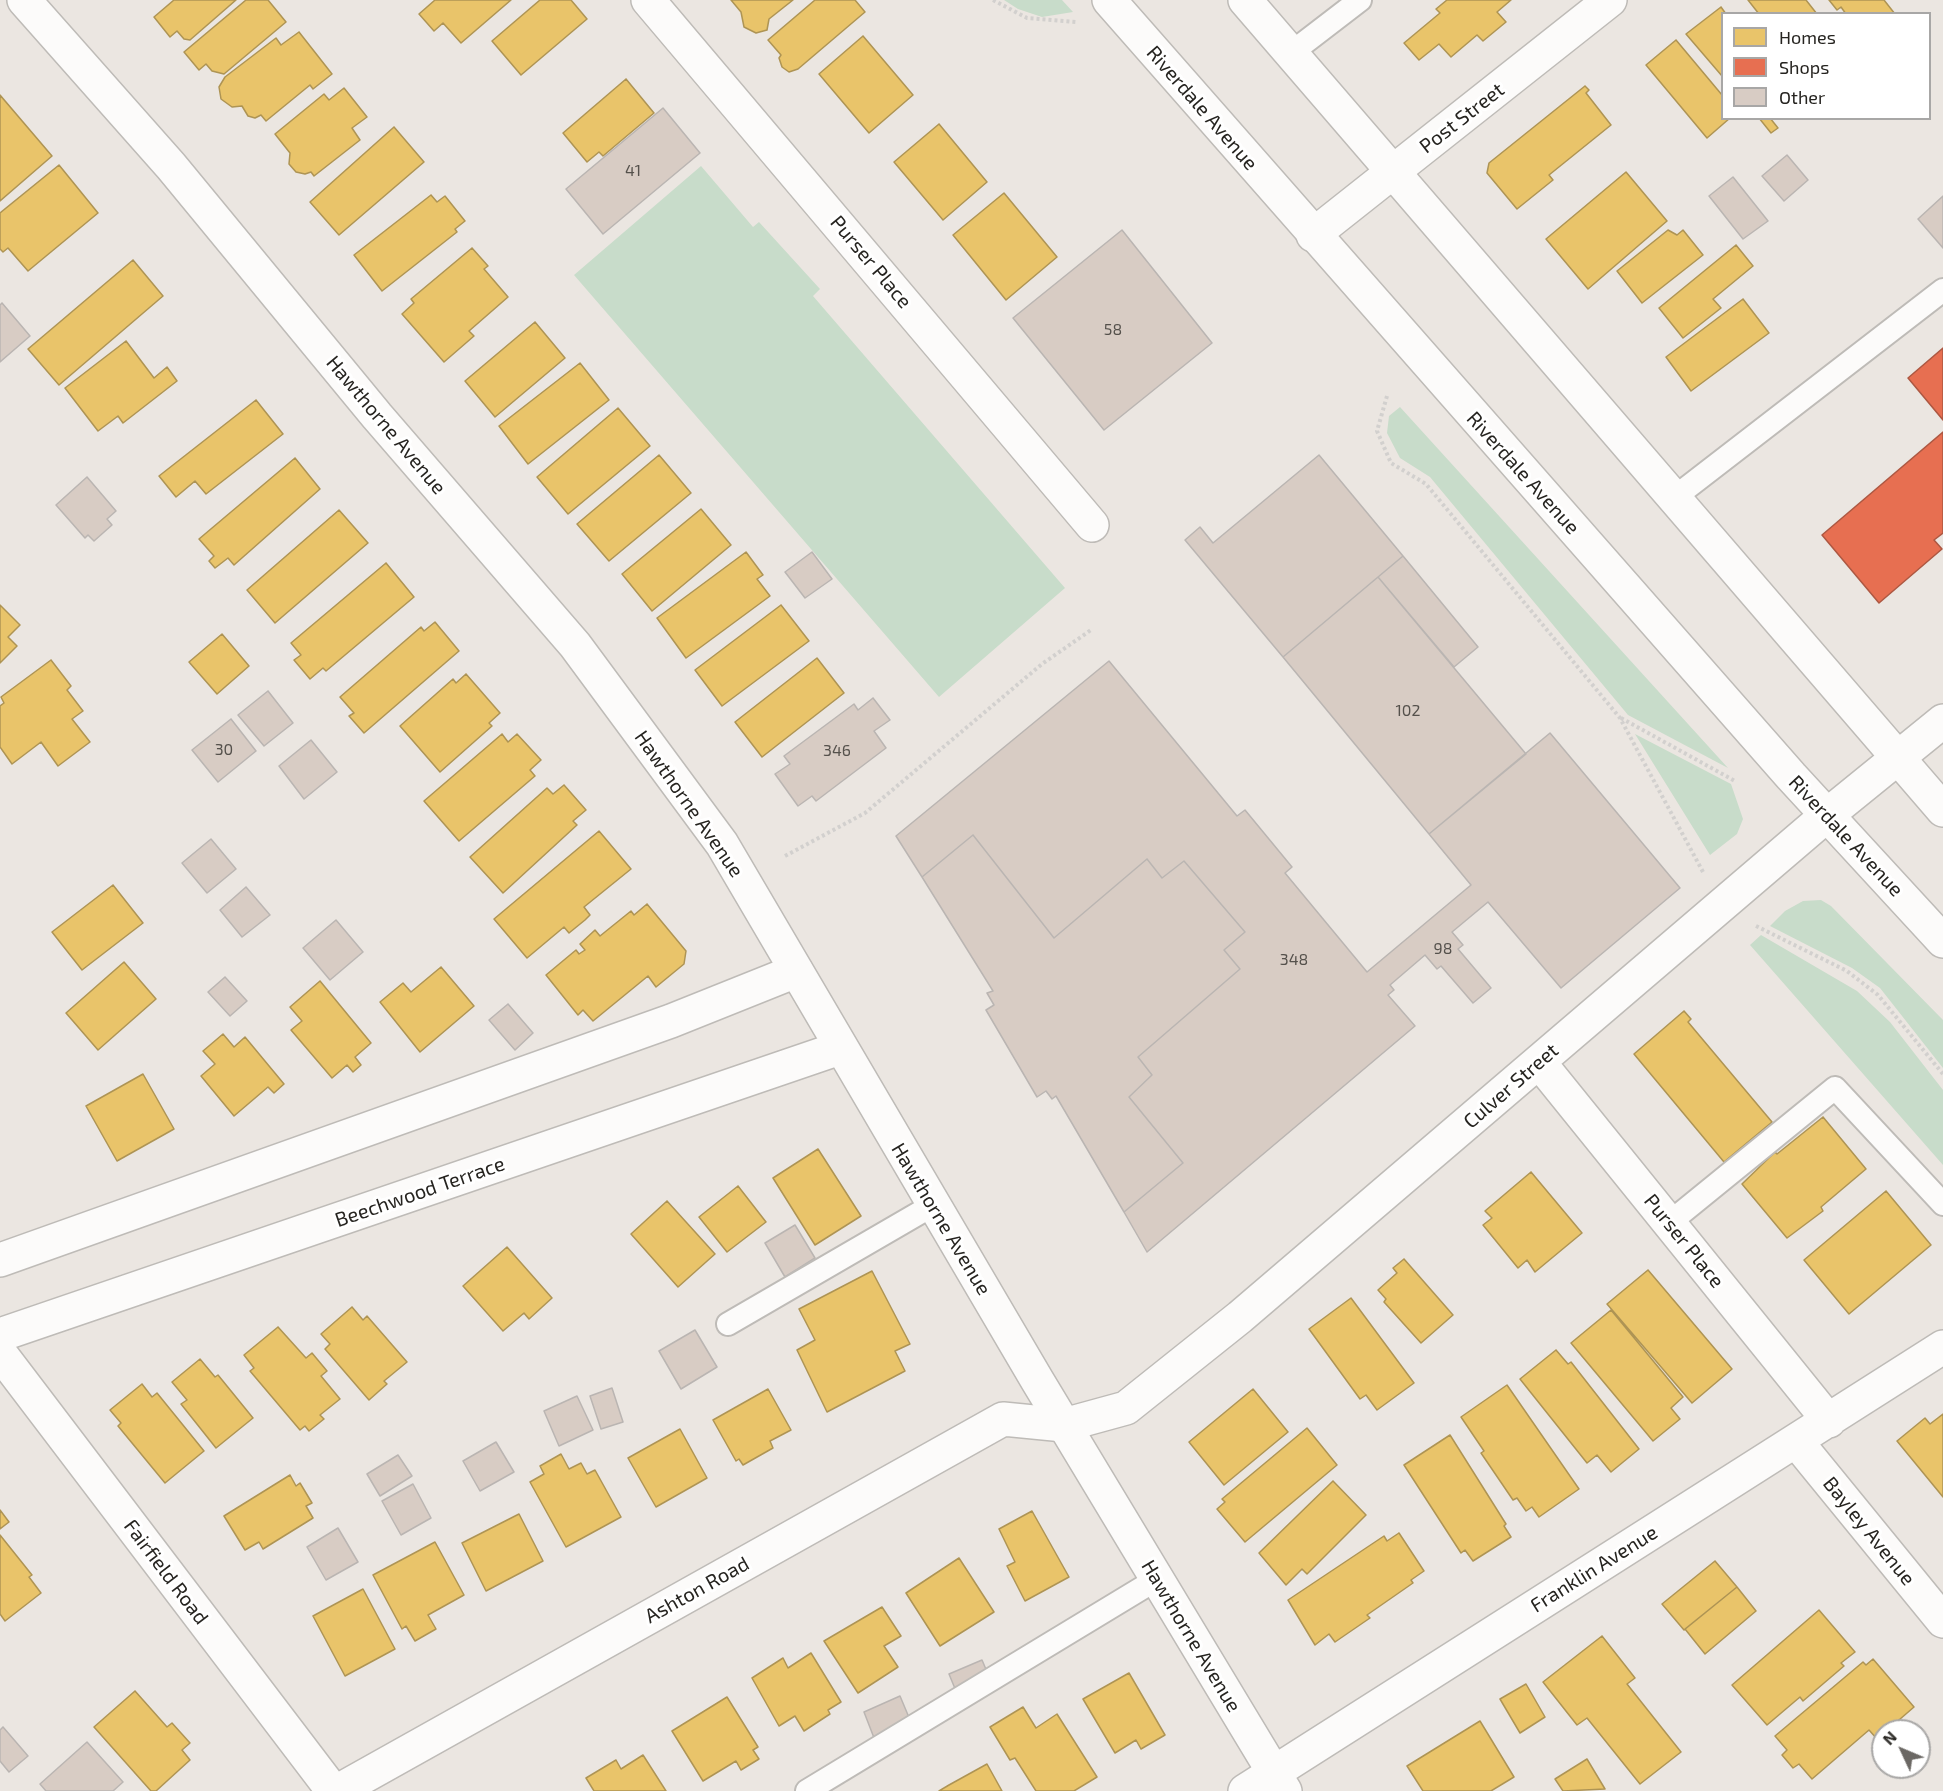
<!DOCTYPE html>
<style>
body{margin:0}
#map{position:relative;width:1943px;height:1791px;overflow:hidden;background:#ebe6e1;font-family:"Exo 2",sans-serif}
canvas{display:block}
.legend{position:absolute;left:1721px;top:12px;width:210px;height:108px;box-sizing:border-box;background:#fff;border:2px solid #a8a7a6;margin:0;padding:8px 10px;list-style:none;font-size:18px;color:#262420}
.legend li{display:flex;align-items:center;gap:12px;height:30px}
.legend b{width:30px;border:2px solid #a8a7a6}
.north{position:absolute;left:1871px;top:1719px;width:60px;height:60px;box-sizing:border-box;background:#fff;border:2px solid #a8a7a6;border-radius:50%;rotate:314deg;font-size:16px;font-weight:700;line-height:24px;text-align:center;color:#262420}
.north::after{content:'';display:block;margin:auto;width:21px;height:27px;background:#6b6864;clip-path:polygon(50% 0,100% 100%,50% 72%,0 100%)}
</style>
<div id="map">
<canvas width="1943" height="1791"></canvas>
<ul class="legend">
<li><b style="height:16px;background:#e9c46a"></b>Homes</li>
<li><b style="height:16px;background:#e76f51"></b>Shops</li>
<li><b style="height:16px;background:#d8ccc4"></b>Other</li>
</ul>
<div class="north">N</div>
</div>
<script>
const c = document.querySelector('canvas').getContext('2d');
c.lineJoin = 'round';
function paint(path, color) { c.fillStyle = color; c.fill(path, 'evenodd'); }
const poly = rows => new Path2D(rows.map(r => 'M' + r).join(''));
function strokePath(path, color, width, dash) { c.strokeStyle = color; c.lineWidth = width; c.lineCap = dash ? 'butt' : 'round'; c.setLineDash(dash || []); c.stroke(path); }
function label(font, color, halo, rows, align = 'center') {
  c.font = font + ' "Exo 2",sans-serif'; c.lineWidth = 6; c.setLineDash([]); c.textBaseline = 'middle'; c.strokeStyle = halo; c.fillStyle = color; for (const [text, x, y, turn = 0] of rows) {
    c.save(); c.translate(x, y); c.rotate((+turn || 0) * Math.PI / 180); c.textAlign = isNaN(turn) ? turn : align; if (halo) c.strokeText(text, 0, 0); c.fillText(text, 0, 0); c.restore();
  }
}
paint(poly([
 [1004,0,1062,0,1073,12,1042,17,1018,9],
 [701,166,753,227,759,222,820,289,813,296,1065,588,939,697,574,275],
 [1400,407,1728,768,1628,715,1430,477,1400,458,1387,433,1389,416],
 [1635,734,1731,784,1743,819,1737,834,1710,855],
 [1821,900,1831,906,1943,1020,1943,1068,1880,988,1852,968,1770,926,1785,911,1803,901],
 [1761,935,1857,991,1890,1022,1943,1090,1943,1165,1750,945]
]), '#c8dcca');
const homes = poly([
 [174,0,236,0,190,40,184,39,177,31,170,37,154,17,174,0],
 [246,0,268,0,286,22,224,74,212,71,206,64,199,70,184,52,246,0],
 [435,0,511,0,461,43,443,23,434,31,419,14,435,0],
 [540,0,571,0,587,19,521,75,492,41,540,0],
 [731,0,793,0,769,19,767,30,756,33,744,27,741,12,731,0],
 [815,0,855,0,865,12,798,69,789,72,782,67,779,58,781,55,768,40,815,0],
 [1447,0,1511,0,1497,12,1506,22,1483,41,1477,35,1451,57,1439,44,1419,60,1404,43,1440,13,1436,9,1447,0],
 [1748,0,1806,0,1817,14,1759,14,1748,0],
 [1829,0,1884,0,1895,14,1846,14,1841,7,1837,10,1829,0],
 [1721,7,1726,14,1722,14,1722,76,1686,34,1721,7],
 [299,32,332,74,313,89,310,85,266,121,261,115,255,118,248,116,242,106,232,107,221,99,219,87,225,77,276,38,281,45,299,32],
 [863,36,913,95,869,133,819,74,863,36],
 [1676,40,1722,95,1722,118,1730,118,1707,138,1646,65,1676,40],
 [626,79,654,113,603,156,599,152,587,162,563,133,626,79],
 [1585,86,1589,90,1586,93,1611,125,1549,175,1553,180,1517,209,1487,173,1489,163,1585,86],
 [344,88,367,117,352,128,360,140,314,176,311,172,305,174,296,172,289,164,290,153,275,134,324,94,329,100,344,88],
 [0,95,52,156,0,201,0,95],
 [1759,118,1770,118,1778,128,1771,133,1759,118],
 [939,124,987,182,943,220,894,162,939,124],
 [394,127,424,162,339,235,310,202,394,127],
 [59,165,98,213,28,271,8,248,3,252,0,249,0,213,59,165],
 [1626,172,1667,221,1588,289,1546,239,1626,172],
 [1004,193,1057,257,1006,300,953,235,1004,193],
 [431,195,437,202,445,196,465,221,455,229,457,232,382,291,354,255,431,195],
 [1668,230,1677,235,1683,230,1703,255,1642,303,1617,271,1668,230],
 [1736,245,1753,266,1713,299,1721,308,1683,338,1659,308,1736,245],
 [472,248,488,266,484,269,508,297,469,331,474,336,444,362,402,314,414,303,411,299,472,248],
 [133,260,163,296,59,385,28,349,133,260],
 [1743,299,1769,333,1691,391,1666,357,1743,299],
 [535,322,565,358,495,417,465,381,535,322],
 [126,341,154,378,167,367,177,381,123,423,118,416,98,431,65,388,126,341],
 [580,363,609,400,528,464,499,426,580,363],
 [256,400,283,434,206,494,195,481,176,497,159,476,256,400],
 [618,408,650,446,568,514,537,477,618,408],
 [659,455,691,493,609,561,577,524,659,455],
 [295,458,320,489,234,565,228,558,215,568,209,561,214,556,199,539,295,458],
 [701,509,731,545,652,611,622,574,701,509],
 [339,510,368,543,275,623,247,590,339,510],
 [746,552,763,575,757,579,770,596,686,658,657,618,746,552],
 [386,563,414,597,326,671,323,668,310,679,294,660,301,655,291,643,386,563],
 [0,605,20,625,8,637,17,646,0,663,0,605],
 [781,605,809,641,722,706,695,670,781,605],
 [435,622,459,651,364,733,349,716,354,713,340,697,421,627,424,631,435,622],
 [222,634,249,666,217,694,189,662,222,634],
 [817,658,844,693,762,757,735,722,817,658],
 [51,660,71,686,67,690,83,711,72,719,90,742,58,766,41,742,12,764,0,747,0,706,4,703,1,697,51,660],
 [466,674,500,713,489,723,492,726,440,772,400,726,453,679,456,683,466,674],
 [502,734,508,742,517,734,541,760,530,770,535,776,459,841,424,801,502,734],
 [564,785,586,810,573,821,577,825,503,893,470,857,547,788,553,794,564,785],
 [599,831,631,869,584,907,590,915,585,920,569,933,564,927,527,958,494,919,599,831],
 [113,885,143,923,82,970,52,932,113,885],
 [647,904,686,951,684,964,656,987,648,976,593,1021,583,1010,578,1015,546,975,576,950,579,954,585,950,580,944,595,930,600,936,631,911,634,915,647,904],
 [124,962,156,999,98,1050,66,1013,124,962],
 [441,967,474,1006,420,1052,380,1002,403,983,411,992,441,967],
 [320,981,371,1043,355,1057,361,1065,353,1072,347,1065,332,1078,291,1030,302,1021,290,1007,320,981],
 [1684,1011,1691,1019,1688,1022,1772,1122,1724,1162,1634,1054,1684,1011],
 [223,1034,234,1047,245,1037,284,1084,274,1093,268,1087,234,1116,201,1076,215,1064,203,1051,223,1034],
 [143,1074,174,1129,117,1161,86,1106,143,1074],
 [1823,1117,1866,1169,1821,1207,1823,1211,1787,1238,1742,1184,1775,1152,1777,1154,1823,1117],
 [818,1149,861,1216,815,1245,773,1178,818,1149],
 [1531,1172,1582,1233,1535,1272,1527,1260,1518,1268,1483,1225,1492,1218,1485,1211,1531,1172],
 [738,1186,766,1222,727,1252,699,1217,738,1186],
 [1886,1191,1931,1245,1849,1314,1804,1260,1886,1191],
 [667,1201,715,1254,678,1287,631,1234,667,1201],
 [507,1247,552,1298,529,1319,524,1313,503,1331,463,1286,507,1247],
 [1404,1259,1453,1315,1421,1343,1384,1302,1386,1299,1378,1290,1397,1273,1393,1268,1404,1259],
 [1648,1270,1732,1369,1692,1403,1607,1304,1648,1270],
 [872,1271,910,1344,895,1351,905,1371,827,1412,797,1350,815,1340,799,1309,872,1271],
 [1351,1298,1414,1383,1377,1410,1366,1395,1360,1399,1309,1329,1351,1298],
 [352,1307,363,1320,367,1316,407,1362,384,1381,387,1384,369,1400,325,1349,330,1344,321,1334,352,1307],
 [1611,1310,1683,1397,1671,1408,1680,1419,1653,1441,1571,1343,1611,1310],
 [278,1327,306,1358,312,1353,327,1371,321,1376,340,1399,320,1415,324,1419,309,1431,305,1426,300,1430,250,1371,254,1368,244,1355,278,1327],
 [1556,1350,1568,1364,1571,1362,1639,1449,1611,1472,1597,1455,1587,1463,1520,1379,1556,1350],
 [200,1359,215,1377,218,1375,253,1418,216,1448,181,1404,187,1400,172,1382,200,1359],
 [142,1384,152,1397,157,1393,204,1451,165,1483,118,1426,121,1423,110,1410,142,1384],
 [1507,1385,1579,1489,1539,1517,1532,1507,1526,1511,1517,1498,1513,1500,1481,1453,1484,1451,1461,1417,1507,1385],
 [768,1389,791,1430,770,1441,773,1448,743,1465,739,1459,736,1461,713,1420,768,1389],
 [1253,1389,1288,1432,1224,1485,1189,1442,1253,1389],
 [1943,1414,1943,1497,1897,1441,1925,1418,1930,1424,1943,1414],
 [1307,1428,1337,1465,1245,1542,1217,1509,1225,1502,1222,1499,1307,1428],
 [680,1429,707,1478,656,1507,628,1458,680,1429],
 [1450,1435,1506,1524,1504,1526,1511,1537,1473,1561,1465,1550,1461,1553,1404,1465,1450,1435],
 [561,1454,569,1469,581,1463,587,1474,595,1470,621,1517,566,1547,530,1482,544,1474,540,1466,561,1454],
 [290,1475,296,1486,300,1483,312,1503,306,1506,313,1518,263,1549,259,1542,245,1550,224,1516,290,1475],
 [1333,1481,1366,1515,1307,1574,1302,1569,1286,1585,1259,1553,1333,1481],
 [0,1510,9,1522,0,1529,0,1510],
 [1032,1511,1069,1577,1025,1601,1007,1566,1015,1562,999,1529,1032,1511],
 [519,1514,543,1561,486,1591,462,1543,519,1514],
 [1399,1533,1424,1571,1411,1580,1413,1583,1367,1615,1370,1618,1335,1642,1329,1634,1315,1645,1288,1600,1384,1536,1387,1541,1399,1533],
 [0,1535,32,1575,29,1577,41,1593,5,1621,0,1614,0,1535],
 [435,1542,464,1595,428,1615,436,1629,415,1641,406,1626,402,1629,373,1575,435,1542],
 [959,1558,994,1612,940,1646,906,1593,959,1558],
 [1715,1561,1737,1587,1684,1630,1662,1604,1715,1561],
 [1737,1587,1756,1611,1705,1654,1685,1629,1737,1587],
 [363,1589,395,1649,345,1676,313,1616,363,1589],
 [882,1607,901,1636,884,1646,898,1667,858,1693,824,1641,882,1607],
 [1819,1610,1855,1652,1841,1663,1844,1666,1803,1701,1800,1697,1767,1725,1732,1685,1819,1610],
 [1602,1636,1635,1678,1627,1684,1681,1752,1640,1784,1587,1718,1577,1725,1543,1682,1602,1636],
 [811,1653,841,1702,828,1710,830,1714,804,1731,795,1716,779,1726,752,1678,783,1658,788,1668,811,1653],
 [1873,1659,1914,1707,1877,1739,1869,1730,1812,1779,1799,1764,1793,1768,1782,1755,1787,1750,1775,1736,1863,1662,1866,1665,1873,1659],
 [1129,1673,1165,1735,1141,1749,1136,1740,1115,1753,1083,1699,1129,1673],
 [1526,1684,1545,1717,1520,1733,1500,1699,1526,1684],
 [135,1691,167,1727,172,1723,190,1743,182,1750,190,1760,156,1791,151,1791,94,1727,135,1691],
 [727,1697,758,1747,753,1750,759,1759,741,1770,736,1761,703,1781,672,1731,727,1697],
 [1023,1707,1036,1728,1057,1714,1097,1777,1074,1791,1036,1791,1015,1758,1010,1760,990,1727,1023,1707],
 [1480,1721,1514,1777,1491,1791,1423,1791,1407,1766,1480,1721],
 [643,1755,666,1791,594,1791,586,1778,616,1760,621,1769,643,1755],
 [1587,1759,1605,1789,1563,1791,1555,1779,1587,1759],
 [987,1764,1002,1791,939,1791,949,1785,987,1764]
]);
paint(homes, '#e9c46a');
strokePath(homes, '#ae9454', 1.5);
const shops = poly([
 [1943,348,1943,420,1908,378,1943,348],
 [1943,432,1943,533,1934,540,1942,549,1879,603,1822,535,1943,432]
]);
paint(shops, '#e76f51');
strokePath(shops, '#ad5842', 1.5);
const building = poly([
 [663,108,700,153,603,234,566,189,663,108],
 [1787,155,1808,180,1784,201,1762,176,1787,155],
 [1733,177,1768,221,1743,239,1709,196,1733,177],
 [1943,196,1943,248,1918,219,1943,196],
 [1122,230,1212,343,1104,430,1013,318,1122,230],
 [2,303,30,336,0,362,0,305,2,303],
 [1319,455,1403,556,1283,657,1185,540,1200,527,1213,543,1319,455],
 [87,477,116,511,107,519,112,525,94,541,88,535,85,538,56,505,87,477],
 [812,552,832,579,805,598,785,572,812,552],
 [1403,556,1478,647,1454,667,1378,577,1403,556],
 [1378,577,1526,754,1429,834,1283,657,1378,577],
 [1109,661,1237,816,1245,810,1292,867,1285,873,1367,972,1471,885,1429,834,1550,733,1680,888,1561,988,1488,902,1452,932,1463,945,1458,949,1491,988,1473,1003,1441,966,1437,969,1425,955,1390,985,1394,990,1388,995,1415,1026,1147,1252,1124,1212,1183,1163,1129,1097,1152,1075,1138,1057,1240,969,1224,950,1245,932,1184,861,1162,878,1147,859,1054,938,973,835,922,877,896,836,1109,661],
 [268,691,293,723,264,746,238,715,268,691],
 [873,698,890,720,874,731,886,748,816,801,812,796,798,806,775,774,790,764,784,756,854,704,858,710,873,698],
 [231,719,256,751,218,782,192,750,231,719],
 [311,740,337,772,304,799,279,766,311,740],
 [973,835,1054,938,1147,859,1162,878,1184,861,1245,932,1224,950,1240,969,1138,1057,1152,1075,1129,1097,1183,1163,1124,1212,1056,1096,1052,1099,1046,1091,1037,1097,986,1010,994,1005,987,993,993,991,922,877,973,835],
 [211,839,236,869,207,893,182,863,211,839],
 [246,887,270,915,242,937,220,910,246,887],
 [336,920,363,952,330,980,303,948,336,920],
 [225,977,247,1001,230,1016,208,992,225,977],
 [508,1004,533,1033,515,1050,489,1020,508,1004],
 [795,1225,815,1258,785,1277,765,1243,795,1225],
 [695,1330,717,1367,681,1389,659,1351,695,1330],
 [612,1388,623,1422,601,1429,590,1396,612,1388],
 [577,1396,593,1430,559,1446,544,1411,577,1396],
 [496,1442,514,1472,480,1491,463,1461,496,1442],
 [398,1455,412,1476,380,1496,367,1474,398,1455],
 [413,1484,431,1518,401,1535,382,1501,413,1484],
 [338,1528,358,1562,326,1580,307,1547,338,1528],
 [982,1660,991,1681,958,1696,949,1674,982,1660],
 [900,1696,913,1727,876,1743,864,1712,900,1696],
 [3,1727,28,1756,9,1772,0,1761,0,1730,3,1727],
 [87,1742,123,1782,113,1791,46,1791,40,1784,87,1742]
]);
paint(building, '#d8ccc4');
strokePath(building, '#bab5b2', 1.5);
const service = poly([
 [1291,53,1360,0],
 [1675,497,1943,290],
 [1669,1223,1835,1088,1943,1204],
 [728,1324,933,1205],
 [807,1791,1157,1579]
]);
const minor = poly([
 [648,0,1092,525],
 [1313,235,1610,0],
 [1539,1062,1829,1421],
 [0,1260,671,1021,796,971],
 [0,1335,840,1048],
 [0,1353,333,1791],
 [1796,1441,1943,1621],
 [338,1791,1003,1419,1064,1425,1126,1408,1240,1317,1826,816,1943,721],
 [1245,1791,1943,1347]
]);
const tertiary = poly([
 [24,0,171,166,377,416,575,645,722,844,1037,1380,1285,1791]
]);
const secondary = poly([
 [1109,0,1791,776,1943,941],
 [1245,0,1943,810]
]);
strokePath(service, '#bebbb7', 26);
strokePath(minor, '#bebbb7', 36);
strokePath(tertiary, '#bebbb7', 36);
strokePath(secondary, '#bebbb7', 36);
strokePath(poly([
 [993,0,1027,18,1076,22],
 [1387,396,1377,431,1391,463,1426,484,1620,718,1703,872],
 [1621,718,1735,781],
 [785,856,865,813,1042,664,1091,630],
 [1756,926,1847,971,1878,995,1943,1074]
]), '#d2d0ce', 4, [3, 3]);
strokePath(service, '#fcfbfa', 22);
strokePath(minor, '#fcfbfa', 33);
strokePath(tertiary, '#fcfbfa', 33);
strokePath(secondary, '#fcfbfa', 33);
label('16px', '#55514c', null, [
 ["41",633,171],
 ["58",1113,330],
 ["102",1408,711],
 ["30",224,750],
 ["346",837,751],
 ["98",1443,949],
 ["348",1294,960]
]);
label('20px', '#262420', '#fff', [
 ["Riverdale Avenue",1202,108,49],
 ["Post Street",1462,118,-38],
 ["Purser Place",871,262,50],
 ["Hawthorne Avenue",386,425,50],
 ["Riverdale Avenue",1523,473,48],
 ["Hawthorne Avenue",689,804,55],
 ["Riverdale Avenue",1846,836,47],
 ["Culver Street",1511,1086,-41],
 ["Beechwood Terrace",420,1192,-19],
 ["Hawthorne Avenue",941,1219,59],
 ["Purser Place",1684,1241,51],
 ["Bayley Avenue",1869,1531,51],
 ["Franklin Avenue",1594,1569,-32],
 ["Fairfield Road",166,1572,53],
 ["Ashton Road",697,1590,-29],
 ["Hawthorne Avenue",1191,1636,59]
]);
</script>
